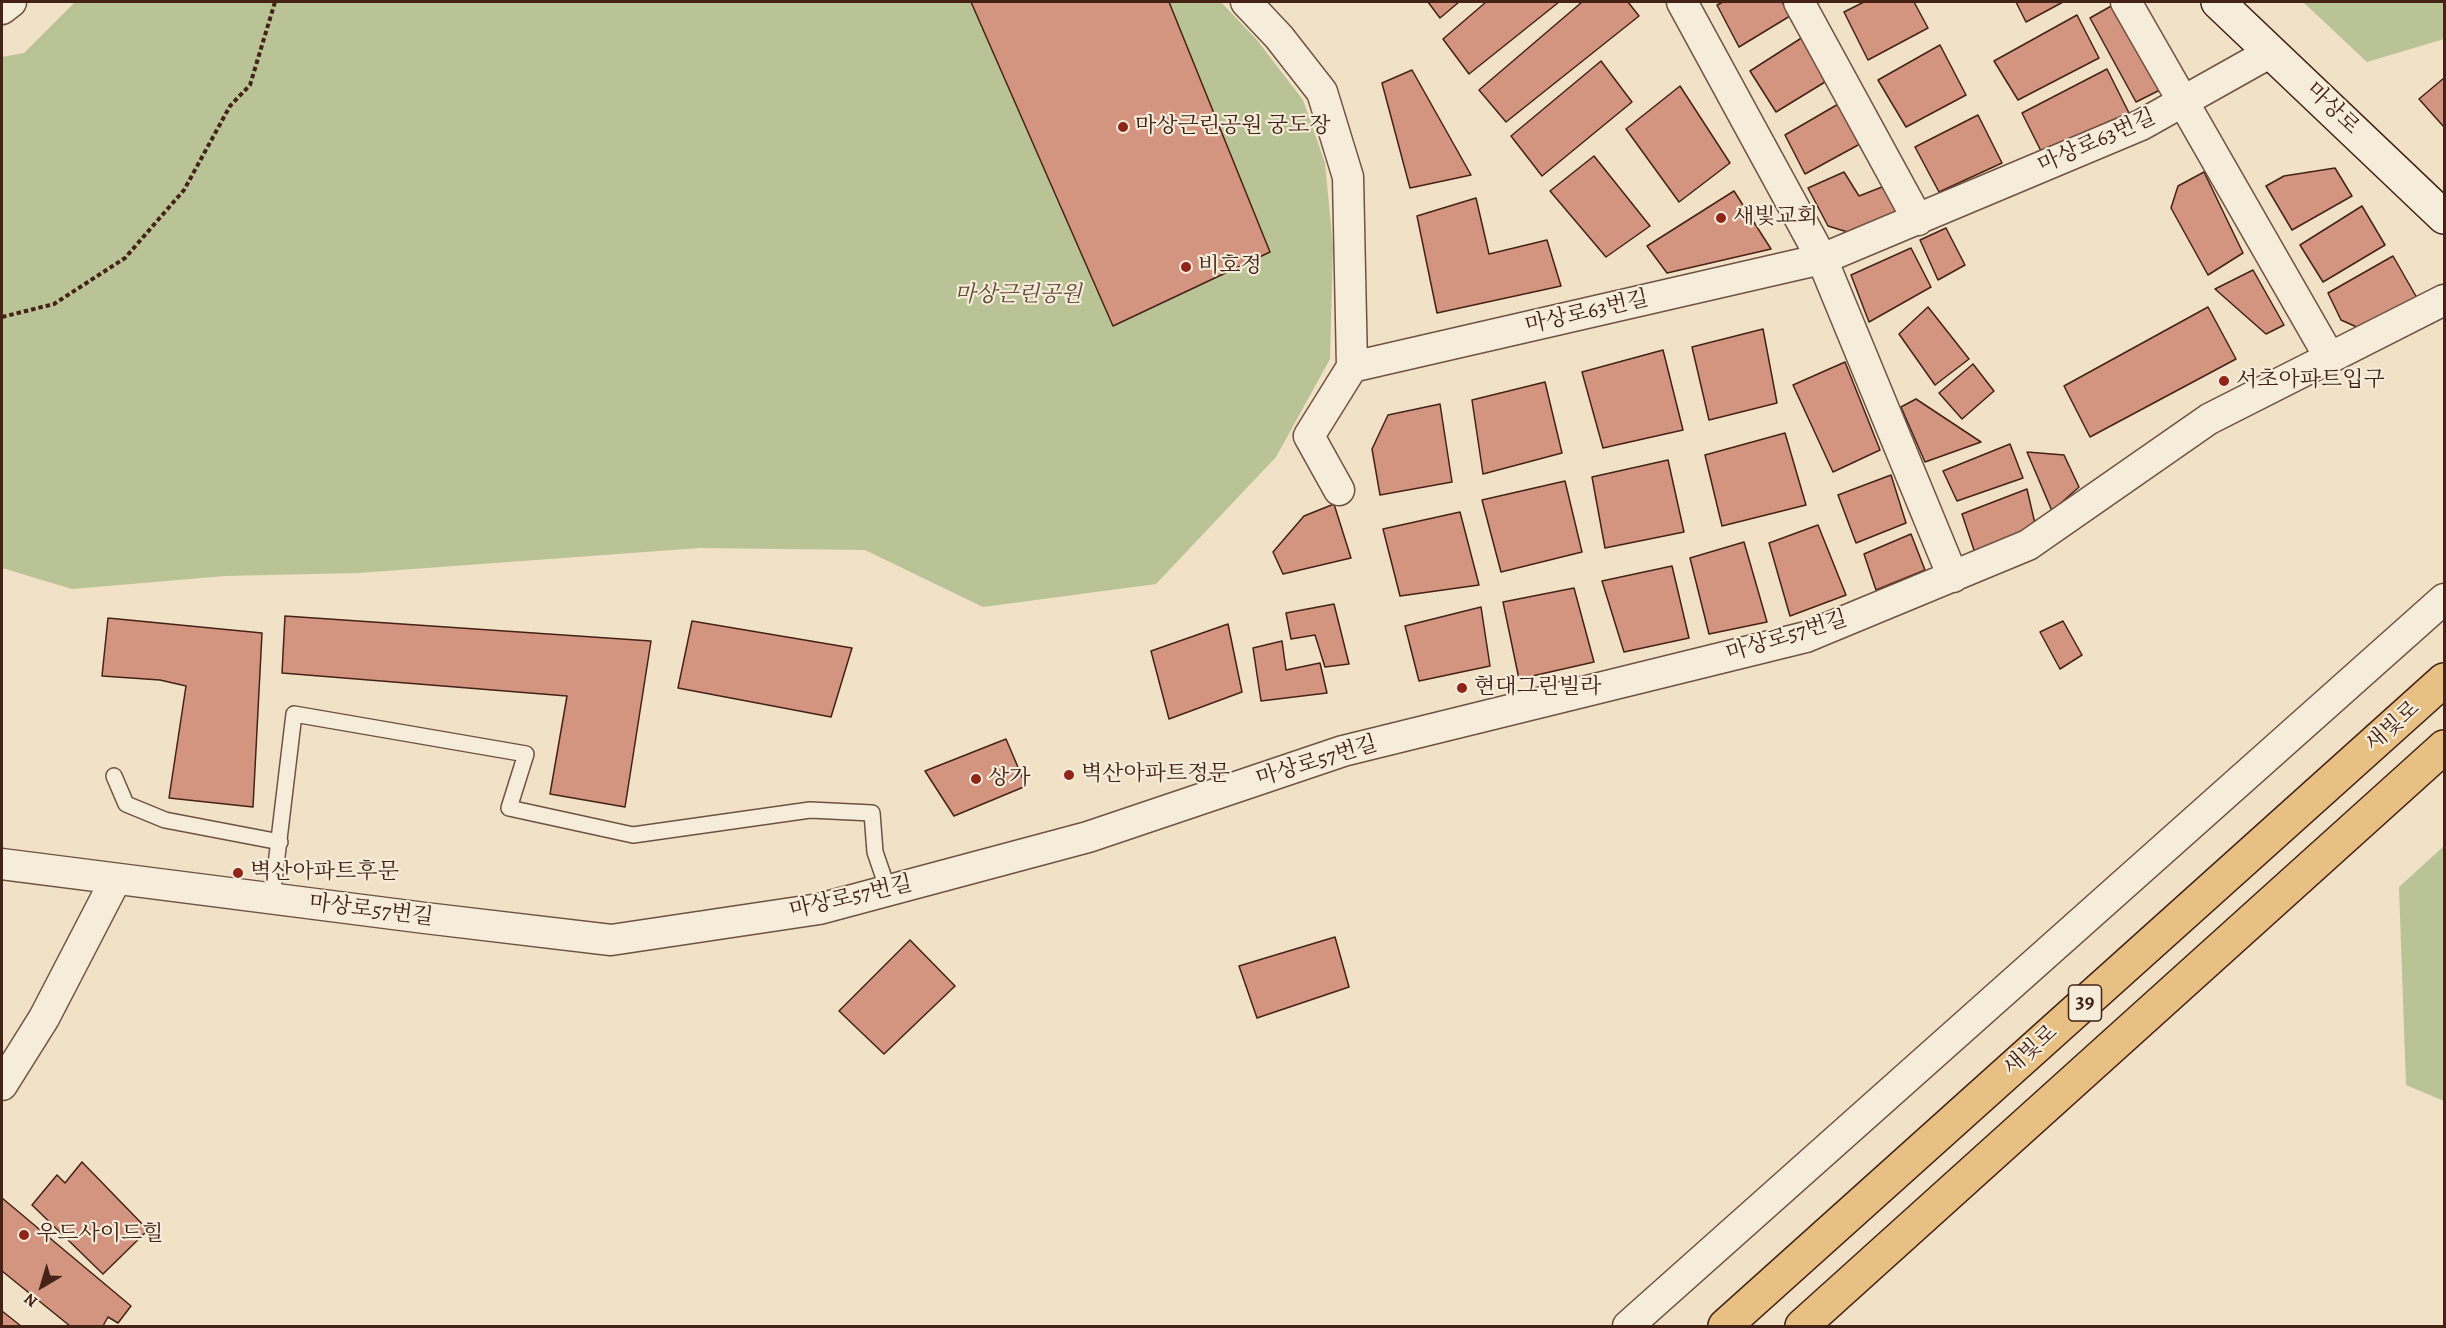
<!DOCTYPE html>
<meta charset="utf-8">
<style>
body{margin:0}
#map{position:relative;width:2446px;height:1328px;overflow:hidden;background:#f1e1c6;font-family:Alegreya,serif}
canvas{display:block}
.frame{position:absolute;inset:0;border:3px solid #442216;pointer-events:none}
.north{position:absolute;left:12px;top:1256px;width:60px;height:60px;-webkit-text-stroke:4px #f6ecda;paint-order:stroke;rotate:218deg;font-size:16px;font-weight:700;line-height:24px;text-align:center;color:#442216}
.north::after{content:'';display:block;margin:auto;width:21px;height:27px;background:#442216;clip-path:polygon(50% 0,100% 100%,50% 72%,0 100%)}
</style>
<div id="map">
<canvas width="2446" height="1328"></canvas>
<div class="frame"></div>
<div class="north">N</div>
</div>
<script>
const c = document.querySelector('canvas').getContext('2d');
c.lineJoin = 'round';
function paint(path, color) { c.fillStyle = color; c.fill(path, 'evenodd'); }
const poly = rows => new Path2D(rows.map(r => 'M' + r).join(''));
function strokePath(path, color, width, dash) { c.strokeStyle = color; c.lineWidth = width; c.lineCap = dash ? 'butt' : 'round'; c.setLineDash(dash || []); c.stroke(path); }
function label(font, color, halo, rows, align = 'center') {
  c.font = font + ' Alegreya,"Noto Serif KR",serif'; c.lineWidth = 4.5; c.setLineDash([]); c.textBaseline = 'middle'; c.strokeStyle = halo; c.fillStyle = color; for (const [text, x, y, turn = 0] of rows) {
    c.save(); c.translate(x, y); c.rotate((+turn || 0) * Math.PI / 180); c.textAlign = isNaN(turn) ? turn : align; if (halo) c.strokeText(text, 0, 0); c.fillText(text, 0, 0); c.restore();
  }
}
paint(poly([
 [75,2,1221,2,1257,40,1303,100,1325,163,1333,246,1330,359,1276,457,1156,584,983,607,865,550,700,548,358,573,225,576,72,589,2,568,2,57,24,53],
 [2303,2,2444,2,2444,39,2367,62],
 [2444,846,2444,1101,2406,1085,2399,887]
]), '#bac395');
const building = poly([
 [971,2,1169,2,1270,252,1113,326,971,2],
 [1428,2,1459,2,1440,18,1428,2],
 [1486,2,1559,2,1469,74,1443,39,1486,2],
 [1582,2,1628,2,1639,16,1506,122,1479,90,1582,2],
 [1723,2,1782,2,1790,16,1739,47,1717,5,1723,2],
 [1864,2,1914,2,1928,28,1868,60,1844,12,1864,2],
 [2016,2,2063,2,2026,22,2016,2],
 [2113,5,2162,89,2136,102,2090,18,2113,5],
 [2077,15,2099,58,2018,100,1994,61,2077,15],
 [1803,37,1825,82,1776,112,1750,71,1803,37],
 [1940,45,1966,95,1906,127,1878,80,1940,45],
 [1601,61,1632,102,1542,176,1511,136,1601,61],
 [2107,69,2129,113,2041,151,2022,113,2107,69],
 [1412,70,1471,175,1410,188,1382,83,1412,70],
 [2444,78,2444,127,2419,99,2444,78],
 [1680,86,1730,163,1679,202,1626,129,1680,86],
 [1840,103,1860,144,1805,174,1785,135,1840,103],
 [1978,115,2002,163,1939,192,1915,147,1978,115],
 [1594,156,1650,226,1606,257,1550,191,1594,156],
 [2335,168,2352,196,2292,230,2266,186,2284,176,2335,168],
 [1844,172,1859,196,1882,187,1900,213,1854,234,1828,226,1808,188,1844,172],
 [2204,172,2243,253,2208,275,2171,208,2178,186,2204,172],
 [1734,191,1771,249,1667,273,1647,246,1734,191],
 [1476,198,1489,254,1547,240,1561,286,1437,313,1417,216,1476,198],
 [2362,206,2385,245,2323,282,2300,245,2362,206],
 [1946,228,1965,265,1938,280,1920,240,1946,228],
 [1911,248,1931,287,1869,322,1851,275,1911,248],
 [2393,256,2417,298,2359,328,2341,320,2328,293,2393,256],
 [2253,270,2284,325,2266,334,2215,289,2253,270],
 [1928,307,1969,359,1935,385,1899,334,1928,307],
 [2208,307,2236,359,2090,437,2064,386,2208,307],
 [1763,329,1777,403,1709,420,1692,347,1763,329],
 [1663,350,1683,430,1603,448,1582,372,1663,350],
 [1845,362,1880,450,1833,472,1793,385,1845,362],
 [1973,364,1994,391,1962,419,1939,393,1973,364],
 [1545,382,1562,453,1483,474,1472,400,1545,382],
 [1916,399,1981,442,1925,462,1901,407,1916,399],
 [1440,404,1452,482,1380,495,1372,449,1388,415,1440,404],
 [1785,433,1806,505,1722,526,1705,455,1785,433],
 [2010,444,2023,478,1957,501,1943,471,2010,444],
 [2027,452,2064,455,2079,487,2052,511,2027,452],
 [1668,460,1684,532,1605,548,1592,477,1668,460],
 [1891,475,1906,523,1856,543,1838,495,1891,475],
 [1565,481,1582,552,1501,572,1482,500,1565,481],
 [2027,489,2036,528,1975,553,1962,514,2027,489],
 [1334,504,1351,558,1283,574,1273,552,1304,516,1334,504],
 [1460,512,1479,585,1400,596,1383,529,1460,512],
 [1818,525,1846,595,1790,616,1769,543,1818,525],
 [1911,534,1925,570,1876,590,1864,554,1911,534],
 [1744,542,1767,622,1709,634,1690,558,1744,542],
 [1672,566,1689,638,1624,652,1602,581,1672,566],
 [1574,588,1594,662,1519,679,1503,602,1574,588],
 [1334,604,1349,664,1325,667,1315,635,1291,639,1286,613,1334,604],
 [1481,607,1490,666,1419,681,1405,626,1481,607],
 [285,616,651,641,625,807,550,794,567,696,282,673,285,616],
 [108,618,262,633,253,807,169,798,186,686,160,680,102,676,108,618],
 [692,621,852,648,831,717,678,688,692,621],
 [2063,621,2082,655,2060,669,2040,632,2063,621],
 [1228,624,1242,692,1169,719,1151,651,1228,624],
 [1282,641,1286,670,1320,663,1327,693,1261,701,1253,648,1282,641],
 [1006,739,1026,786,954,816,925,771,1006,739],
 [1335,937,1349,987,1257,1018,1239,966,1335,937],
 [910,940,955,986,884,1054,839,1011,910,940],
 [82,1162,148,1230,103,1274,32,1205,57,1175,65,1183,82,1162],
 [2,1198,131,1306,118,1323,108,1317,103,1326,70,1326,2,1271,2,1198],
 [2,1311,21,1326,2,1326,2,1311]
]);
paint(building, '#d39580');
strokePath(building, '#442216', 1.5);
const lane = poly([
 [114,776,126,804,165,820,280,842],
 [272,898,294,714,526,754,509,808,633,835,810,810,872,813,875,852,888,890]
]);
const street = poly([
 [1246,2,1279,37,1322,92,1348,177,1352,367,1309,436,1339,490],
 [1682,2,1822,259,1953,577],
 [1799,2,1918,220],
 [2126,2,2330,358],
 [2,9,11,2],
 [1352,367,1822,259,2141,125,2271,52],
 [2,864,425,918,611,940,819,909,1088,837,1343,751,1806,637,2028,545,2209,419,2444,300],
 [2,1085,44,1018,116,879],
 [1628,1326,2444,599]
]);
const secondary = poly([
 [2218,2,2444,217]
]);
const highway = poly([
 [1725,1326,2444,680],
 [1802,1326,2444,747]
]);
strokePath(lane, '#6f5242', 18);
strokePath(street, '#6f5242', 33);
strokePath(secondary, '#442216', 36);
strokePath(highway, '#442216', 36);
strokePath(poly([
 [2,317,54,304,125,258,184,190,230,106,250,85,275,2]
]), '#442216', 4, [4.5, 3]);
strokePath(lane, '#f6ecda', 15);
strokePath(street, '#f6ecda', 30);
strokePath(secondary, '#f6ecda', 33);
strokePath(highway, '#e8c083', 33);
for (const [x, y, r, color] of [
 [1123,127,6,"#8f2418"],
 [1721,218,6,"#8f2418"],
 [1186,267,6,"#8f2418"],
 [2224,381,6,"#8f2418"],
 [1462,688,6,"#8f2418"],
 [1069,775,6,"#8f2418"],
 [976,779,6,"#8f2418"],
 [238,873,6,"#8f2418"],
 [24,1235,6,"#8f2418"]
]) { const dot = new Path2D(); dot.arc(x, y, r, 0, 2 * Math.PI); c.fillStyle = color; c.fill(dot); strokePath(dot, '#f6ecda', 2); }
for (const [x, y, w] of [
 [2085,1003,33]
]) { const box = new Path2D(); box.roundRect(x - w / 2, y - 18, w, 36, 4.5); c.fillStyle = '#f6ecda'; c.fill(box); strokePath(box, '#442216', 1.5); }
label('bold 21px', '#442216', null, [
 ["39",2085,1003]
]);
label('22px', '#442216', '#f6ecda', [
 ["마상로",2332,109,44],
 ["마상로63번길",2097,142,-24],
 ["마상로63번길",1587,313,-13],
 ["마상로57번길",1787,637,-17],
 ["새빛로",2393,727,-42],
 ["마상로57번길",1317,762,-17],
 ["마상로57번길",851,898,-13],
 ["마상로57번길",371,911,7],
 ["새빛로",2031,1051,-42]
]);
label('22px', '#442216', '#f6ecda', [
 ["마상근린공원 궁도장",1135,127],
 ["새빛교회",1733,218],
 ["비호정",1198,267],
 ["서초아파트입구",2236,381],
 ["현대그린빌라",1474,688],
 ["벽산아파트정문",1081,775],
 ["상가",988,779],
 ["벽산아파트후문",250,873],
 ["우드사이드힐",36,1235]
], 'left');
label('italic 22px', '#624a36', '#f6ecda', [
 ["마상근린공원",1018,296]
]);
</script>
